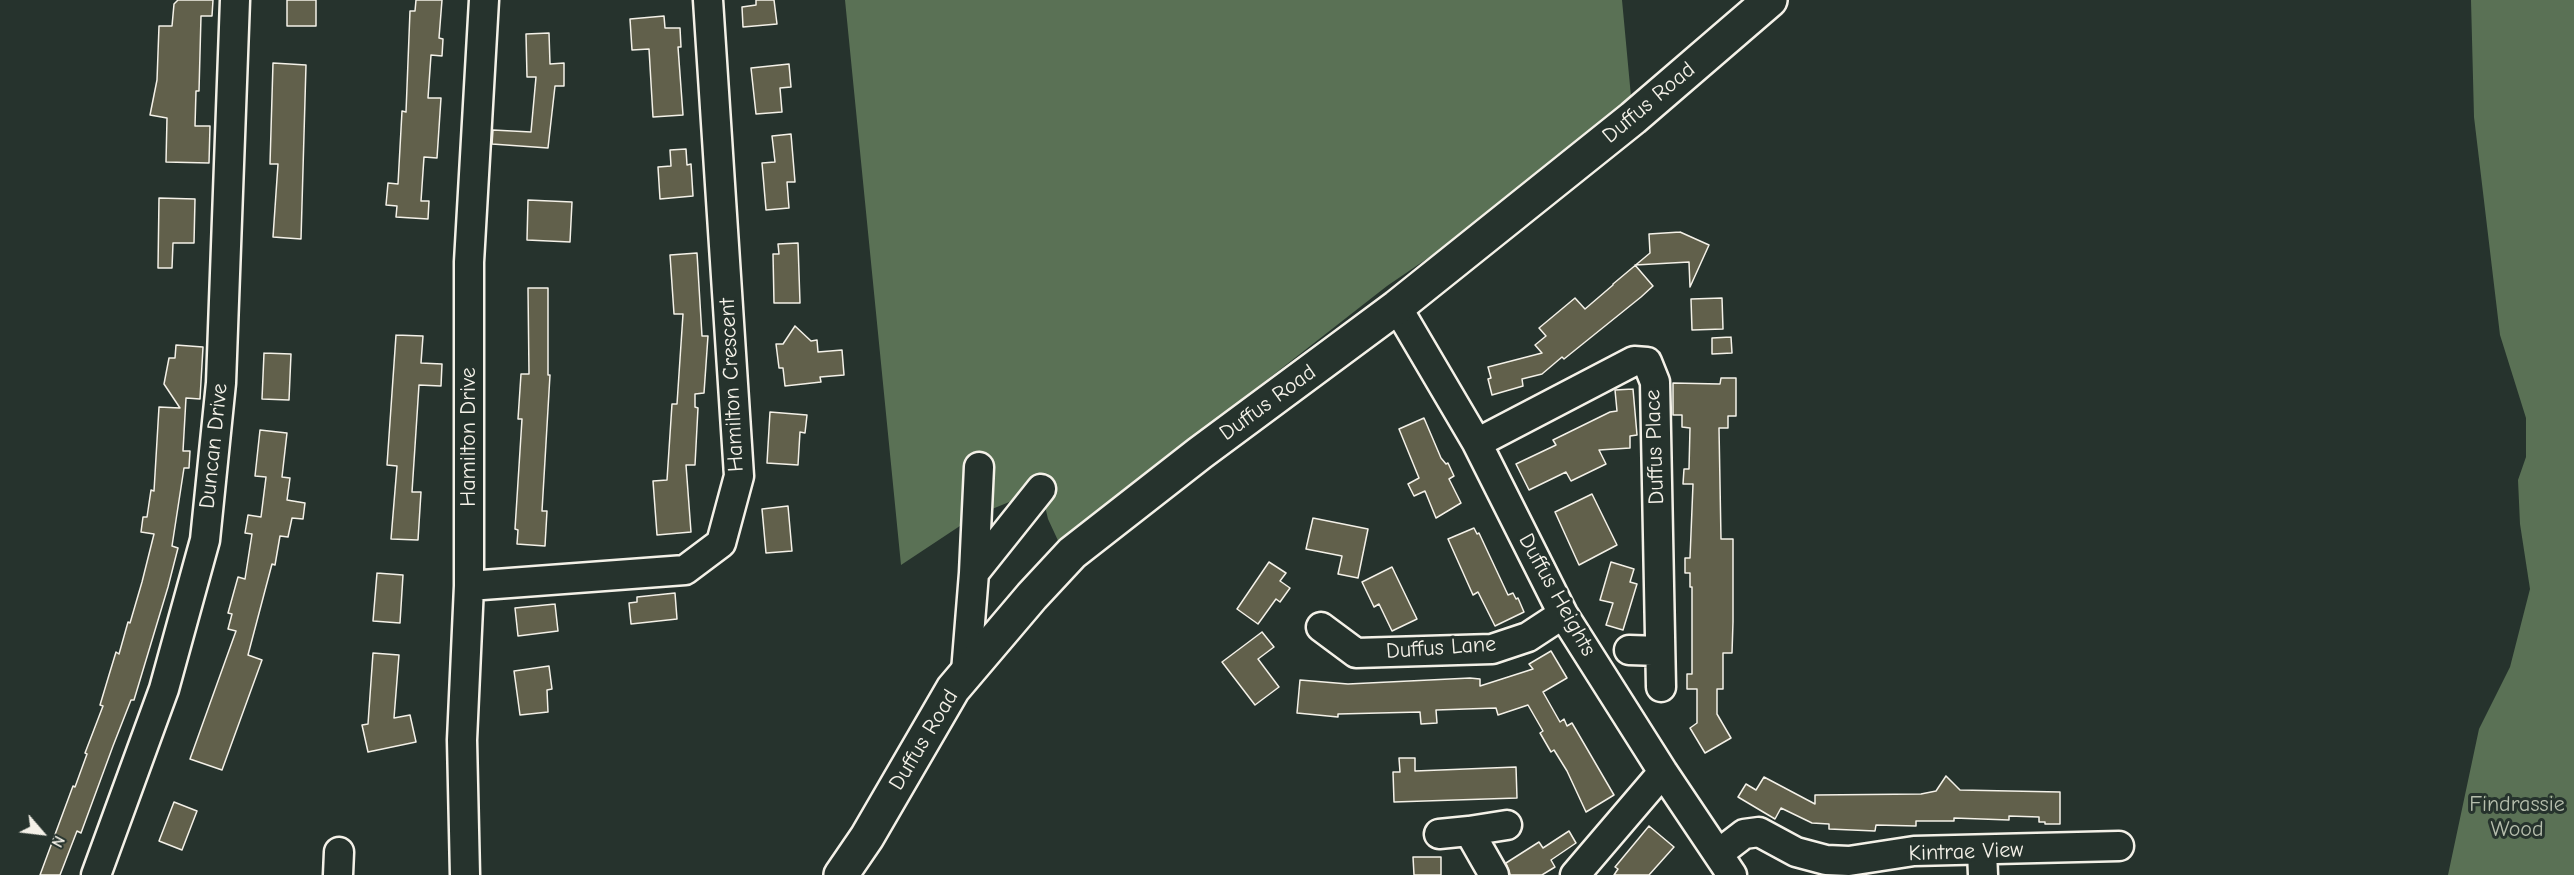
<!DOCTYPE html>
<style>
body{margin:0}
#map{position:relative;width:2574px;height:875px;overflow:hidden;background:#26332d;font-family:"Comic Neue",sans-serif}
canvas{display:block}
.north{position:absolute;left:12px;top:803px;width:60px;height:60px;-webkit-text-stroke:4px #26332d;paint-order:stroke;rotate:118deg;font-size:16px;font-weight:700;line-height:24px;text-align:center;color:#f4f1e8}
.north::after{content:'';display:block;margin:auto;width:21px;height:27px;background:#f4f1e8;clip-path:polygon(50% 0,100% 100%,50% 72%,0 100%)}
</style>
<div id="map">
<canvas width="2574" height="875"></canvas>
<div class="north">N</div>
</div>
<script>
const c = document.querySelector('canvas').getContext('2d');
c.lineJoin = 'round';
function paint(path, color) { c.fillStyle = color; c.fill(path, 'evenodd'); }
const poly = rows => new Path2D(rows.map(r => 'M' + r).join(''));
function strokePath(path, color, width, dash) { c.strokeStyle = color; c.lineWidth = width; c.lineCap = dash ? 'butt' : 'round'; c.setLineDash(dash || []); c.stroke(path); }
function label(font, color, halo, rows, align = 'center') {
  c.font = font + ' "Comic Neue",sans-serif'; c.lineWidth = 6; c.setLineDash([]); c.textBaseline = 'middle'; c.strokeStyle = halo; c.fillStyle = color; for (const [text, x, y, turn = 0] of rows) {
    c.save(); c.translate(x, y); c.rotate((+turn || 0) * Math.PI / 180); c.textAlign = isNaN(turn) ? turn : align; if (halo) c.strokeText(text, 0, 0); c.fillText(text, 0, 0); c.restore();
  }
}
paint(poly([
 [845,0,1622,0,1633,118,1387,286,1195,436,1061,547,1048,519,1041,489,975,516,901,565],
 [2471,0,2574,0,2574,875,2448,875,2479,729,2510,667,2530,589,2520,524,2518,480,2526,457,2526,418,2500,335,2474,117]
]), '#5a7155');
const building = poly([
 [178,0,213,0,212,16,201,16,199,91,196,91,195,126,210,126,209,163,166,162,167,118,150,115,157,80,159,26,172,26,174,4,178,0],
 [287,0,316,0,316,26,287,26,287,0],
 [416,0,442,0,439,38,443,39,442,56,431,55,428,98,441,98,437,158,424,157,421,201,429,201,428,219,396,217,397,206,386,205,388,183,398,184,402,111,406,112,410,11,415,11,416,0],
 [756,0,774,0,777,24,743,27,742,7,756,5,756,0],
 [664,16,665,28,680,28,681,47,678,47,683,115,653,117,649,49,632,50,630,19,664,16],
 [549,33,550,64,564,63,564,86,555,86,548,148,492,144,493,130,531,132,536,77,527,77,526,34,549,33],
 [273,63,306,65,301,239,273,237,278,164,270,164,273,63],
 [789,64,791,87,780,88,782,112,756,114,751,68,789,64],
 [791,134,795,182,787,182,789,208,766,210,762,163,775,162,772,136,791,134],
 [686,149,687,165,691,164,693,196,660,199,658,167,671,166,670,150,686,149],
 [159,198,195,199,194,243,173,243,172,268,158,268,159,198],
 [528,200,572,202,570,242,527,240,528,200],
 [1680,232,1709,245,1690,287,1689,262,1635,265,1653,286,1641,297,1564,359,1562,357,1542,374,1522,379,1523,386,1492,395,1488,379,1491,378,1488,367,1542,353,1535,345,1546,336,1539,328,1575,298,1585,309,1613,285,1613,284,1650,253,1649,234,1680,232],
 [798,243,800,303,774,303,773,254,779,254,778,244,798,243],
 [697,253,702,336,708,336,704,393,695,394,695,407,698,408,695,465,686,465,691,532,657,535,653,481,667,480,672,404,677,404,683,314,674,314,670,255,697,253],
 [528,288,548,288,548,375,550,375,542,511,547,511,545,546,517,544,518,530,515,529,522,419,518,419,521,374,529,374,528,288],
 [1722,298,1723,329,1692,330,1691,299,1722,298],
 [795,326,811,341,817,340,818,352,842,350,844,375,820,377,821,382,785,386,783,368,779,368,776,344,783,344,795,326],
 [396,335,423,336,421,363,442,364,441,386,419,385,412,492,421,492,418,540,391,539,397,466,387,465,396,335],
 [1731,337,1732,353,1712,354,1712,338,1731,337],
 [176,345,203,347,200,399,186,398,183,451,190,451,189,468,184,468,172,546,178,548,168,587,134,700,131,700,113,746,81,833,77,831,60,875,40,875,73,786,75,787,87,754,85,753,103,706,100,705,109,675,116,652,119,654,128,622,130,623,142,582,154,534,141,532,143,517,147,517,151,490,154,491,159,407,180,408,164,384,169,358,175,358,176,345],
 [264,353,291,354,289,400,262,399,264,353],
 [1721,378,1736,378,1736,416,1728,416,1728,428,1719,428,1721,539,1733,539,1733,622,1732,653,1723,653,1723,689,1717,689,1717,714,1731,738,1705,753,1690,728,1697,723,1697,689,1687,689,1687,674,1692,674,1692,587,1690,587,1690,573,1685,573,1685,558,1690,558,1693,484,1683,484,1684,469,1689,469,1690,428,1682,427,1682,415,1673,415,1673,383,1720,384,1721,378],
 [1633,389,1637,435,1630,436,1630,448,1599,450,1606,464,1571,481,1566,472,1529,490,1516,464,1556,445,1553,440,1610,412,1617,411,1615,390,1633,389],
 [770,412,807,415,805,433,800,432,798,465,767,463,770,412],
 [1424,418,1441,458,1446,464,1448,463,1454,476,1449,479,1461,503,1436,518,1425,491,1414,496,1408,484,1419,478,1399,429,1424,418],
 [260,430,287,433,282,477,290,478,287,500,305,503,303,519,292,518,288,537,280,536,275,565,272,564,248,655,262,660,222,770,190,759,236,631,228,629,232,614,228,613,238,577,245,579,252,534,245,533,248,515,261,517,266,477,255,476,260,430],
 [1592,494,1617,545,1579,565,1555,512,1592,494],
 [788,506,792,551,766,553,762,509,788,506],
 [1313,518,1368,529,1358,578,1338,574,1342,556,1306,549,1313,518],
 [1474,528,1477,534,1479,533,1508,595,1513,593,1516,599,1518,598,1524,612,1495,626,1478,592,1473,595,1448,539,1474,528],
 [1269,562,1286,573,1280,581,1290,588,1280,602,1276,599,1258,624,1237,609,1269,562],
 [1611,562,1634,569,1630,582,1637,584,1623,630,1606,625,1613,603,1600,600,1611,562],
 [1392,567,1417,619,1392,631,1379,604,1374,607,1362,582,1392,567],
 [377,573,403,575,400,623,373,621,377,573],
 [675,593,677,619,631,624,629,603,637,602,637,597,675,593],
 [555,604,558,631,518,636,515,608,555,604],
 [1262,632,1274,647,1258,659,1279,687,1255,705,1222,662,1262,632],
 [1551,651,1567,678,1543,692,1560,722,1564,719,1567,726,1572,723,1614,795,1586,812,1567,771,1554,750,1551,752,1540,733,1543,731,1528,705,1498,715,1496,708,1436,710,1437,723,1421,724,1420,712,1338,714,1338,717,1297,713,1300,680,1348,684,1470,678,1480,679,1480,686,1533,669,1529,664,1551,651],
 [373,653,399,655,394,718,410,715,416,742,368,752,362,725,368,724,373,653],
 [549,666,552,689,547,690,548,712,520,715,514,671,549,666],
 [1399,758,1415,758,1415,771,1516,767,1517,798,1394,802,1393,772,1400,772,1399,758],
 [1946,776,1960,790,2060,792,2060,824,2045,824,2045,822,2039,822,2039,817,2009,816,2009,820,1954,818,1954,821,1916,821,1916,826,1876,825,1875,831,1829,829,1829,824,1812,823,1781,808,1775,819,1738,797,1746,784,1756,790,1764,777,1815,804,1815,795,1921,794,1936,791,1946,776],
 [174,802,197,811,182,850,159,841,174,802],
 [1649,826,1674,847,1649,875,1614,875,1618,869,1615,867,1649,826],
 [1569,831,1576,843,1551,860,1555,867,1542,875,1510,875,1506,863,1539,842,1543,848,1569,831],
 [1413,857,1441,857,1441,875,1414,875,1413,857]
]);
paint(building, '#61604b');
strokePath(building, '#f4f1e8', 1.5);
const minor = poly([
 [1397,307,1477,443,1563,614,1663,772,1732,875],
 [1477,443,1634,361,1647,362,1655,382,1661,687],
 [974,573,1041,489],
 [469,586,685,570,721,543,739,476,708,0],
 [1321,627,1356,653,1492,649,1528,637,1563,614],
 [1629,650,1660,651],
 [966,672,974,573,979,467],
 [1439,834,1469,831],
 [1982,851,1983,875],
 [1718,854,1744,834,1759,832,1796,852,1826,860,1849,861,1914,851,2119,846],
 [96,875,164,689,205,540,221,383,235,0],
 [338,875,339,852],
 [465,875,462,740,469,586,469,262,484,0],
 [1494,875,1469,831,1507,825],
 [1575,875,1663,772]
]);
const major = poly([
 [841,875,867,837,953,689,1032,596,1072,553,1200,453,1397,307,1633,118,1770,0]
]);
strokePath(minor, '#f4f1e8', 33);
strokePath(major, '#f4f1e8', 38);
strokePath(minor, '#26332d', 28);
strokePath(major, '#26332d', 33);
label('22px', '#f4f1e8', '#26332d', [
 ["Duffus Road",1649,103,-40],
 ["Hamilton Crescent",732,385,-93],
 ["Duffus Road",1268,403,-36],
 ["Hamilton Drive",469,437,-90],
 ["Duncan Drive",214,446,-84],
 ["Duffus Place",1655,447,-92],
 ["Duffus Heights",1557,595,61],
 ["Duffus Lane",1441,648,-4],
 ["Duffus Road",924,740,-59],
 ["Kintrae View",1966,852,-2]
]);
label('22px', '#b6bead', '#26332d', [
 ["Findrassie",2517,805],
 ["Wood",2517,830]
]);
</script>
